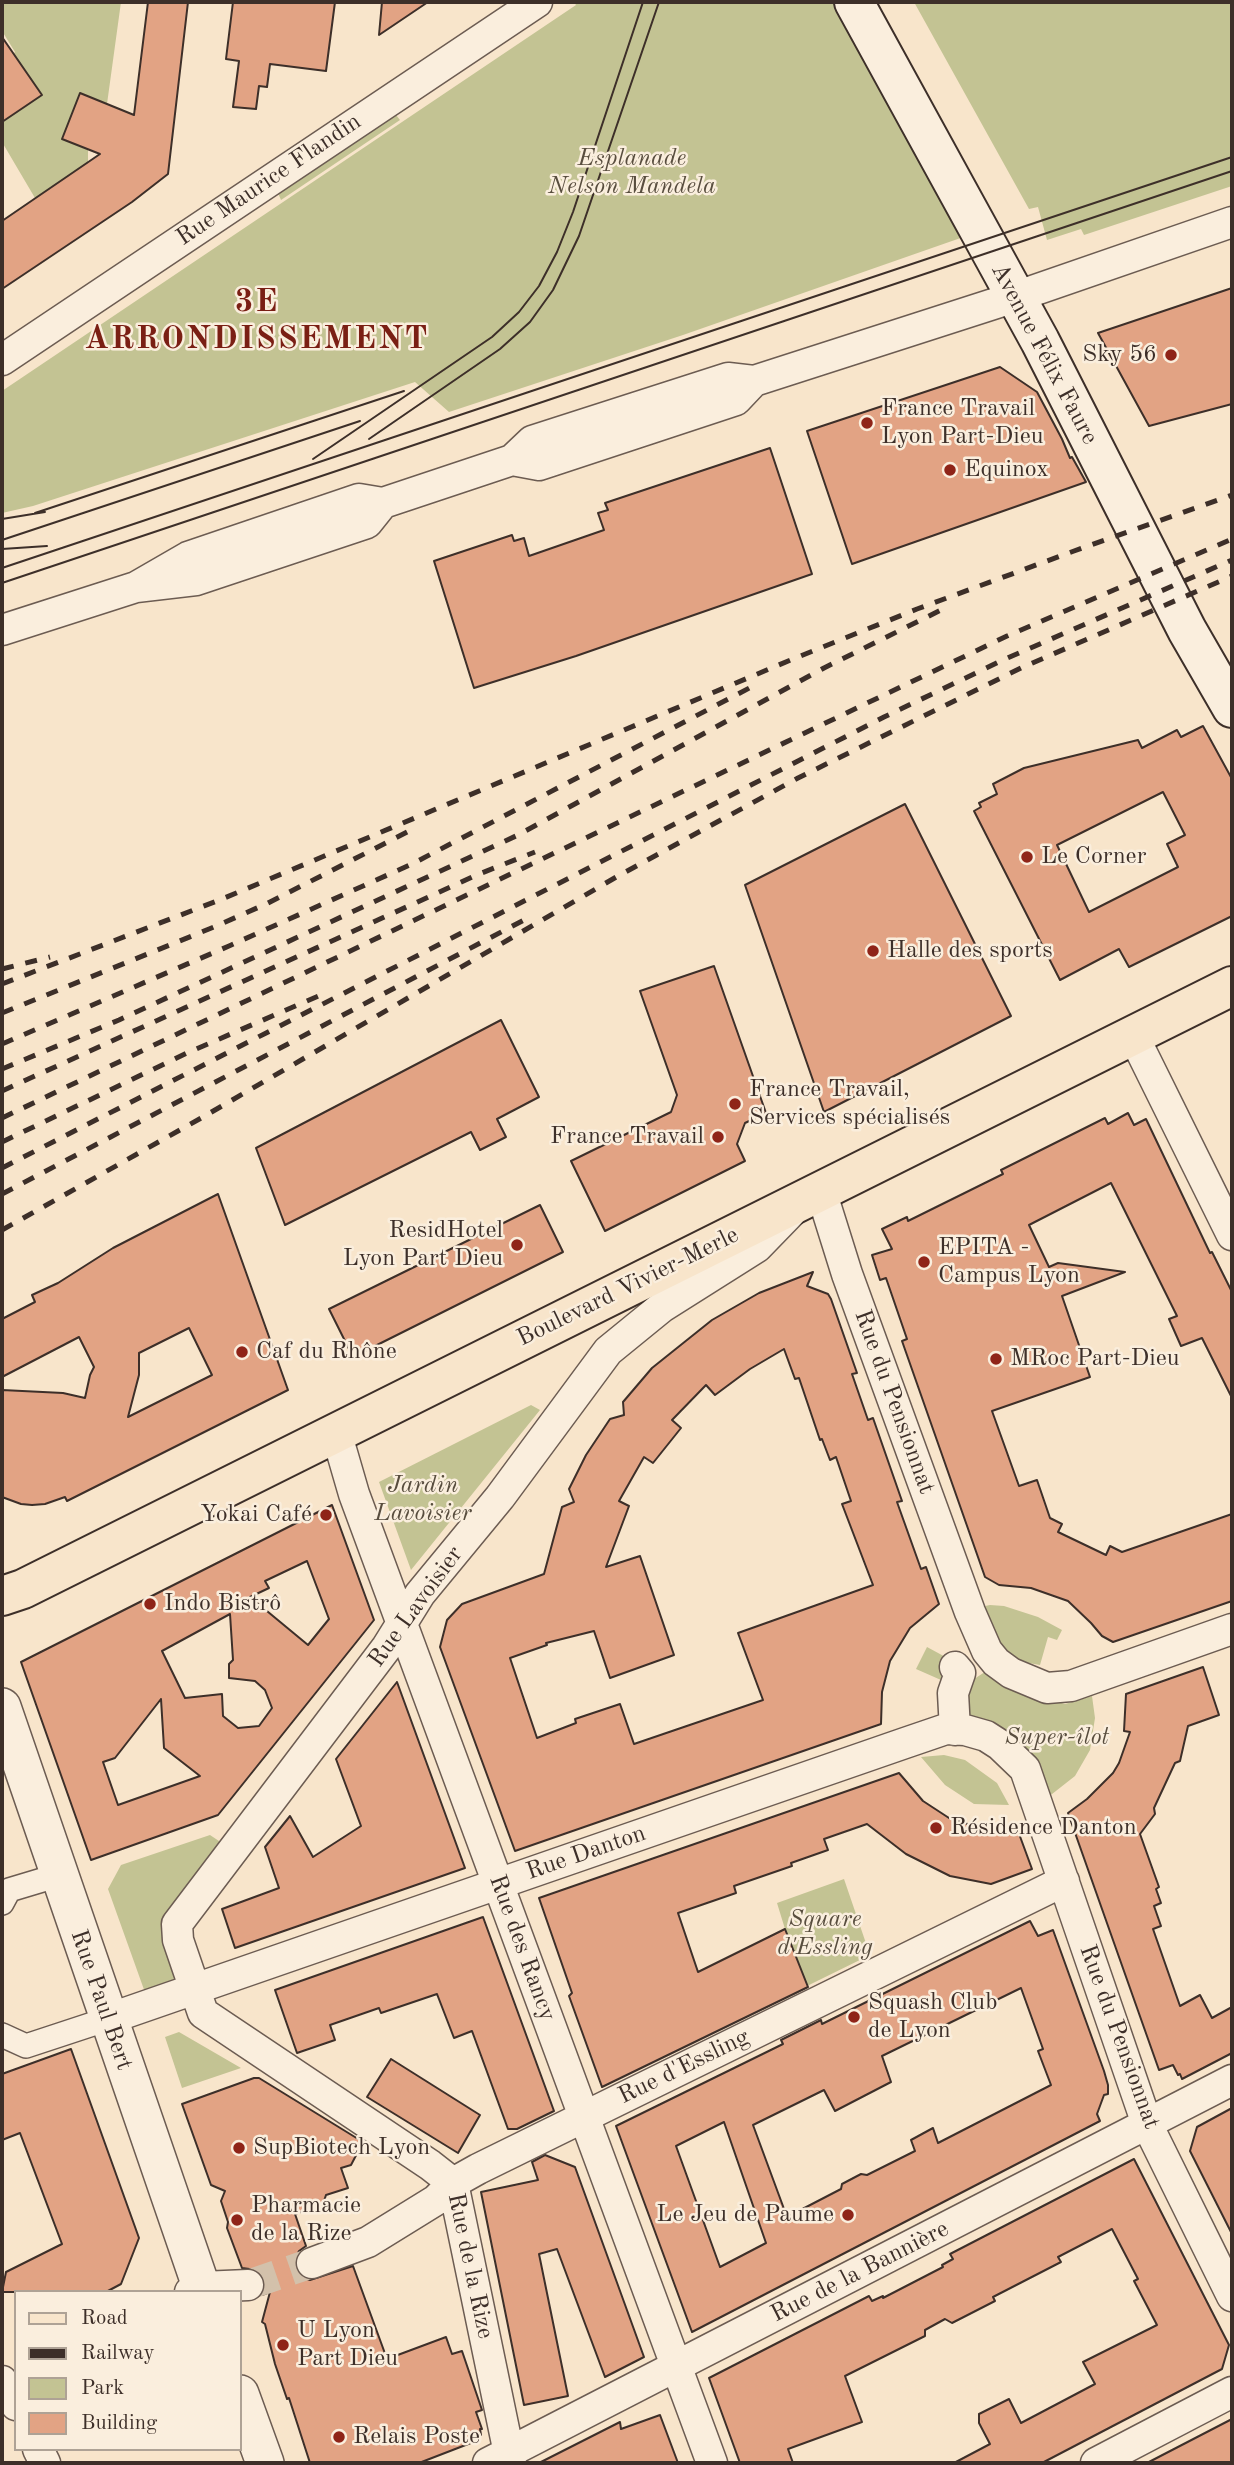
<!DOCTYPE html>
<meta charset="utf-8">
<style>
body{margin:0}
#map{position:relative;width:1234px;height:2465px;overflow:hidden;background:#f8e5cb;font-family:"Old Standard TT",serif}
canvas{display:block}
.frame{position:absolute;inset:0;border:4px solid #3d2f29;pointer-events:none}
.legend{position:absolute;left:14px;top:2290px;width:228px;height:161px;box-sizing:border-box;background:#faeedd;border:2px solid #aea295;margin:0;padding:9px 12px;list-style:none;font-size:21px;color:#3d2f29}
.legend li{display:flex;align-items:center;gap:14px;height:35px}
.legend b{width:35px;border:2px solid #aea295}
</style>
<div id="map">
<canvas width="1234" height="2465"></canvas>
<div class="frame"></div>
<ul class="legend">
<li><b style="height:9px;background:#f8e5cb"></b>Road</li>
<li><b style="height:9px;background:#3d2f29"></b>Railway</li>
<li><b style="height:19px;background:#c3c393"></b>Park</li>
<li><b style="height:19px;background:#e2a384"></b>Building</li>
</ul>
</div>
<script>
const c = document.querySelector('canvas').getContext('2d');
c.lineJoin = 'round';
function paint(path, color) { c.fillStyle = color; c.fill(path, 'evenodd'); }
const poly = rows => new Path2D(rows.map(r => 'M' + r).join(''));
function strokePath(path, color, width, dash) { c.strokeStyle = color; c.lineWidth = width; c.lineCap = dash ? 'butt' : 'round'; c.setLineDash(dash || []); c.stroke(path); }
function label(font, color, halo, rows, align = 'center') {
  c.font = font + ' "Old Standard TT",serif'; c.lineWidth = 5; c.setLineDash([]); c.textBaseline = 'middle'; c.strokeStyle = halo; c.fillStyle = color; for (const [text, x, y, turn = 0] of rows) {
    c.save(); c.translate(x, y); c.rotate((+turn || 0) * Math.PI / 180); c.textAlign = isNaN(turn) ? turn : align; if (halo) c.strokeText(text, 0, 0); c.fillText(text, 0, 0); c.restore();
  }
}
paint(poly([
 [2,2,121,2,107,104,80,93,62,139,88,150,88,163,35,198,2,142,2,122,41,95,13,54,15,52,2,31],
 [574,2,844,2,972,234,683,335,449,412,415,382,33,506,2,513,2,391,576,5],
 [914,2,1232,2,1232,186,1084,235,1081,229,1047,240,1038,207,1029,209],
 [396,115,400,120,281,200,278,193],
 [531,1405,540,1410,411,1570,379,1482],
 [990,1605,1004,1606,1038,1617,1062,1630,1057,1640,1048,1637,1040,1665,1023,1662,1001,1650,975,1608],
 [927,1647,951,1660,941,1680,916,1669],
 [991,1668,1027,1692,1065,1704,1092,1696,1095,1718,1090,1750,1075,1776,1047,1798,966,1720,963,1704,971,1681],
 [944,1755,965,1760,997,1783,1009,1805,974,1804,945,1785,921,1757],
 [210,1835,228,1847,171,1924,188,1984,147,1998,108,1889,121,1865],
 [844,1879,870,1955,807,1986,785,1929,777,1903],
 [179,2032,241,2068,182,2088,165,2037]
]), '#c3c393');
const building = poly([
 [148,2,188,2,168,174,132,202,2,289,2,221,100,154,62,139,80,93,134,115,148,2],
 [233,2,335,2,326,71,270,64,267,87,259,86,256,109,233,107,239,61,226,59,233,2],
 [382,2,428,2,379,35,382,2],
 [2,37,42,95,2,122,2,37],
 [1232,288,1232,404,1149,426,1098,333,1232,288],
 [1000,367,1037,392,1062,439,1070,458,1072,457,1086,482,852,564,807,431,1000,367],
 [770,448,812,574,576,656,474,688,434,561,512,535,514,541,524,538,529,556,604,530,598,513,608,510,605,503,770,448],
 [1203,726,1232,779,1232,916,1129,967,1119,949,1060,980,974,811,981,807,979,803,997,794,993,784,1024,768,1138,740,1142,748,1177,730,1181,737,1203,726],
 [1163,792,1185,835,1167,844,1178,867,1089,912,1057,845,1163,792],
 [905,804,1011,1016,824,1112,745,885,905,804],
 [714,966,766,1113,745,1123,737,1144,745,1161,605,1231,571,1161,671,1112,677,1095,640,991,714,966],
 [501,1020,539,1097,497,1119,506,1137,480,1150,471,1132,285,1225,256,1148,501,1020],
 [1128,1113,1134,1125,1146,1119,1210,1253,1212,1252,1232,1292,1232,1398,1202,1338,1181,1346,1169,1319,1177,1316,1111,1183,1029,1225,1049,1267,1058,1263,1125,1272,1062,1296,1090,1377,992,1411,1019,1486,1037,1480,1050,1518,1062,1524,1058,1532,1106,1555,1110,1546,1122,1552,1232,1514,1232,1601,1113,1642,1102,1636,1091,1623,1068,1601,1031,1588,999,1585,985,1577,902,1341,907,1339,886,1278,880,1280,872,1255,892,1249,882,1229,907,1217,908,1221,1003,1174,1001,1170,1105,1118,1108,1124,1128,1113],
 [218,1194,288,1390,67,1501,65,1497,45,1504,32,1505,21,1504,2,1497,2,1390,63,1393,85,1398,90,1375,94,1367,79,1337,2,1377,2,1319,35,1302,32,1295,58,1283,113,1248,218,1194],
 [189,1328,212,1375,128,1417,139,1375,139,1353,189,1328],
 [540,1205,563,1252,353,1357,329,1309,540,1205],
 [813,1272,807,1286,828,1294,831,1299,857,1373,852,1374,868,1420,873,1418,902,1501,897,1502,921,1569,926,1567,939,1604,910,1628,890,1661,882,1692,881,1724,515,1851,440,1647,447,1620,462,1604,544,1574,562,1507,574,1502,569,1489,586,1455,610,1419,624,1415,623,1402,652,1368,712,1320,759,1293,813,1272],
 [784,1349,795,1379,799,1378,820,1440,822,1439,830,1460,836,1457,851,1501,842,1504,873,1585,738,1633,763,1700,634,1744,620,1704,575,1719,576,1723,537,1738,510,1658,547,1645,546,1643,594,1631,610,1678,674,1655,640,1556,606,1567,629,1506,619,1501,644,1457,653,1463,681,1428,672,1420,706,1385,715,1395,750,1369,784,1349],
 [332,1505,374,1620,218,1815,91,1860,21,1662,332,1505],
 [307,1561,329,1619,308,1645,250,1597,269,1588,265,1581,307,1561],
 [230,1614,233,1660,229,1664,229,1678,255,1681,265,1690,272,1708,259,1726,238,1728,223,1716,222,1694,185,1698,162,1651,230,1614],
 [161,1699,164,1748,200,1776,118,1805,103,1762,115,1758,161,1699],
 [1203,1667,1219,1715,1188,1726,1180,1761,1175,1763,1154,1808,1155,1814,1140,1834,1159,1887,1156,1889,1161,1903,1154,1906,1161,1926,1153,1929,1180,2006,1200,1995,1212,2018,1232,2007,1232,2053,1182,2079,1180,2074,1178,2075,1173,2065,1159,2070,1068,1813,1087,1799,1113,1773,1119,1763,1130,1732,1124,1731,1126,1694,1203,1667],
 [397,1682,465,1868,235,1948,222,1909,279,1888,265,1847,290,1816,313,1857,361,1826,336,1759,397,1682],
 [899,1773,923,1801,949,1818,983,1829,1018,1831,1032,1869,991,1884,950,1876,906,1854,867,1824,824,1839,828,1850,791,1863,792,1866,734,1886,736,1893,678,1913,698,1972,785,1929,808,1987,602,2087,569,1996,572,1993,539,1898,899,1773],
 [483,1917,554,2111,517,2129,508,2129,472,2031,454,2038,437,1994,381,2013,379,2008,330,2025,335,2040,297,2053,275,1990,483,1917],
 [1030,1921,1038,1936,1053,1930,1104,2071,1108,2085,1108,2094,1104,2095,1097,2114,1100,2121,692,2332,616,2126,783,2044,781,2040,821,2020,822,2024,1030,1921],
 [1021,1988,1043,2049,1038,2051,1051,2085,938,2143,933,2128,911,2140,915,2151,867,2175,861,2174,842,2184,841,2189,787,2217,753,2125,824,2090,835,2111,891,2082,882,2056,1021,1988],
 [724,2122,766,2243,720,2267,676,2146,724,2122],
 [71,2049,139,2238,121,2284,106,2292,2,2292,6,2272,62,2244,20,2133,2,2140,2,2074,71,2049],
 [391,2059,480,2115,458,2153,367,2097,391,2059],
 [254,2078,259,2078,363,2142,351,2165,341,2168,348,2188,326,2195,323,2204,295,2214,306,2246,299,2251,295,2259,296,2270,301,2277,310,2280,353,2266,387,2359,446,2337,452,2354,462,2351,482,2410,476,2412,482,2429,480,2429,481,2435,475,2437,476,2441,419,2463,310,2463,289,2398,287,2399,275,2364,265,2324,262,2322,270,2292,262,2295,265,2284,263,2276,257,2270,242,2268,227,2228,228,2222,221,2201,225,2191,211,2185,182,2104,254,2078],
 [1232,2108,1232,2234,1190,2151,1197,2127,1232,2108],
 [545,2155,575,2167,644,2357,605,2377,557,2249,539,2254,568,2396,524,2405,481,2192,538,2180,532,2162,545,2155],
 [1134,2159,1229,2345,1222,2369,1042,2463,954,2463,990,2444,979,2423,979,2414,1009,2399,1021,2423,1095,2384,1083,2362,1157,2325,1134,2281,1138,2279,1112,2229,1058,2257,1061,2262,993,2297,995,2301,952,2323,945,2319,925,2330,925,2336,845,2376,862,2422,788,2449,793,2463,740,2463,709,2378,869,2296,872,2301,883,2296,883,2298,943,2267,942,2265,953,2259,950,2254,1134,2159],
 [660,2415,678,2463,539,2463,620,2422,621,2429,660,2415],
 [1232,2419,1232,2463,1147,2463,1232,2419]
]);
paint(building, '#e2a384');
strokePath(building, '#3d2f29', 2);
strokePath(poly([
 [248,2285,312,2263]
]), '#d3c1ab', 30, [30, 15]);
const pedestrian = poly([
 [2,1903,9,1890,59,1875],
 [2,2035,26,2046,108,2019]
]);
const minor = poly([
 [2,360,537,2],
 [512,460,539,465,736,400,754,381],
 [136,587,188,557,359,499,383,503,512,460,532,441,728,378,754,381,1015,297,1232,222],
 [2,630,136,587,196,580,367,523,383,503],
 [1133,1035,1232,1235],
 [821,1191,847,1274,970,1612,987,1651,996,1662,1011,1673,1047,1688,1071,1686,1232,1629],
 [336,1432,354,1494,712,2463],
 [955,1667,960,1673,953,1693,955,1730],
 [108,2019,905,1743,946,1729,965,1730,986,1736,1000,1745,1025,1769,1147,2124,1232,2296],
 [312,2263,368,2242,436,2200,453,2183,478,2169,1064,1881],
 [190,2292,201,2287,248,2285],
 [2,2381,16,2405],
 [38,2449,45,2463],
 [488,2463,1232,2080],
 [511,2463,453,2183,430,2165,203,2013,178,1940,177,1924,387,1647,420,1594,500,1497,608,1351,662,1307,757,1247,791,1212],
 [1096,2463,1232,2392]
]);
const tertiary = poly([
 [2,1707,203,2292],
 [240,2394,265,2463]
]);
const secondary = poly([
 [854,2,1040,341,1187,630,1232,708]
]);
const primary = poly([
 [2,1596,23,1589,1232,986]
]);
strokePath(pedestrian, '#6c5c52', 26);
strokePath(minor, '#6c5c52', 33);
strokePath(tertiary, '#6c5c52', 40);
strokePath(secondary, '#3d2f29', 42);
strokePath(primary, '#3d2f29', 42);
strokePath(pedestrian, '#faeedd', 23);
strokePath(minor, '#faeedd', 30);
strokePath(tertiary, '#faeedd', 37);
strokePath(secondary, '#faeedd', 38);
strokePath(primary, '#f8e5cb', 38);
strokePath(poly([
 [369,439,500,349,530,322,553,290,579,236,659,2],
 [313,459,492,337,519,312,539,286,557,252,573,212,643,2],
 [35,513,404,391],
 [2,519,45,512],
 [2,540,360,421],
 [2,549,47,546],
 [2,568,1232,157],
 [2,583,1232,171]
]), '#3d2f29', 2);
strokePath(poly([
 [2,969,50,957],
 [2,984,222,899,793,659,917,609,1074,551,1232,495],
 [2,1013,214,927,266,904,417,827],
 [2,1044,229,946,412,864,759,683],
 [2,1069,119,1020,518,835,824,668,943,609],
 [2,1091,479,874,535,852],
 [2,1118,1007,636,1232,539],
 [2,1142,187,1053,323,994],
 [2,1168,884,717,1003,660,1232,560],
 [2,1194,526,919],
 [2,1230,203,1117,618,876,798,778,1021,668,1232,576]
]), '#3d2f29', 5, [12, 12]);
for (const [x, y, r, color] of [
 [1171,355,7,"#8f2418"],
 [867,423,7,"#8f2418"],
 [950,470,7,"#8f2418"],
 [1027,857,7,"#8f2418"],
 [873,951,7,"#8f2418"],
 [735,1104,7,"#8f2418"],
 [718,1137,7,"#8f2418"],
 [517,1245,7,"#8f2418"],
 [924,1262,7,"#8f2418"],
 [242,1352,7,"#8f2418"],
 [996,1359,7,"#8f2418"],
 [326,1515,7,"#8f2418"],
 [150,1604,7,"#8f2418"],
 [936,1828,7,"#8f2418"],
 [854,2017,7,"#8f2418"],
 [239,2148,7,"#8f2418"],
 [848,2215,7,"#8f2418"],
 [237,2220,7,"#8f2418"],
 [283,2345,7,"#8f2418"],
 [339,2437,7,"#8f2418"]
]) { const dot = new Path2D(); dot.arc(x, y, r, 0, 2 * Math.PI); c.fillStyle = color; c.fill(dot); strokePath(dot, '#faeedd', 2.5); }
label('italic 24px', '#584d3e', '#faeedd', [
 ["Esplanade",632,159],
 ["Nelson Mandela",632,187],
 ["Jardin",423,1486],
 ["Lavoisier",423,1514],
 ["Super-îlot",1057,1738],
 ["Square",825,1920],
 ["d'Essling",825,1948]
]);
label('24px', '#3d2f29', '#faeedd', [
 ["Rue Maurice Flandin",269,180,-34],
 ["Avenue Félix Faure",1044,354,62],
 ["Boulevard Vivier-Merle",628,1287,-26],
 ["Rue du Pensionnat",894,1402,70],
 ["Rue Lavoisier",416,1607,-54],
 ["Rue Danton",586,1853,-19],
 ["Rue des Rancy",522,1948,70],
 ["Rue Paul Bert",101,2000,71],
 ["Rue du Pensionnat",1119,2037,70],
 ["Rue d'Essling",684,2067,-26],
 ["Rue de la Rize",470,2266,78],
 ["Rue de la Bannière",860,2272,-27]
]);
label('24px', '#3d2f29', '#faeedd', [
 ["Sky 56",1157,355,"right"],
 ["France Travail",881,409],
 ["Lyon Part-Dieu",881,437],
 ["Equinox",964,470],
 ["Le Corner",1041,857],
 ["Halle des sports",887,951],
 ["France Travail,",749,1090],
 ["Services spécialisés",749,1118],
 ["France Travail",704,1137,"right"],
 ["ResidHotel",503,1231,"right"],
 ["Lyon Part Dieu",503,1259,"right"],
 ["EPITA -",938,1248],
 ["Campus Lyon",938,1276],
 ["Caf du Rhône",256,1352],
 ["MRoc Part-Dieu",1010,1359],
 ["Yokai Café",312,1515,"right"],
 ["Indo Bistrô",164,1604],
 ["Résidence Danton",950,1828],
 ["Squash Club",868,2003],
 ["de Lyon",868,2031],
 ["SupBiotech Lyon",253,2148],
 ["Pharmacie",251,2206],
 ["de la Rize",251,2234],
 ["Le Jeu de Paume",834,2215,"right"],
 ["U Lyon",297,2331],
 ["Part Dieu",297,2359],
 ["Relais Poste",353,2437]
], 'left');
c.letterSpacing = '2px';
label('bold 32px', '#7a1f14', '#faeedd', [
 ["3E",257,303],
 ["ARRONDISSEMENT",257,340]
]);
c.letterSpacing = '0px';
</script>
